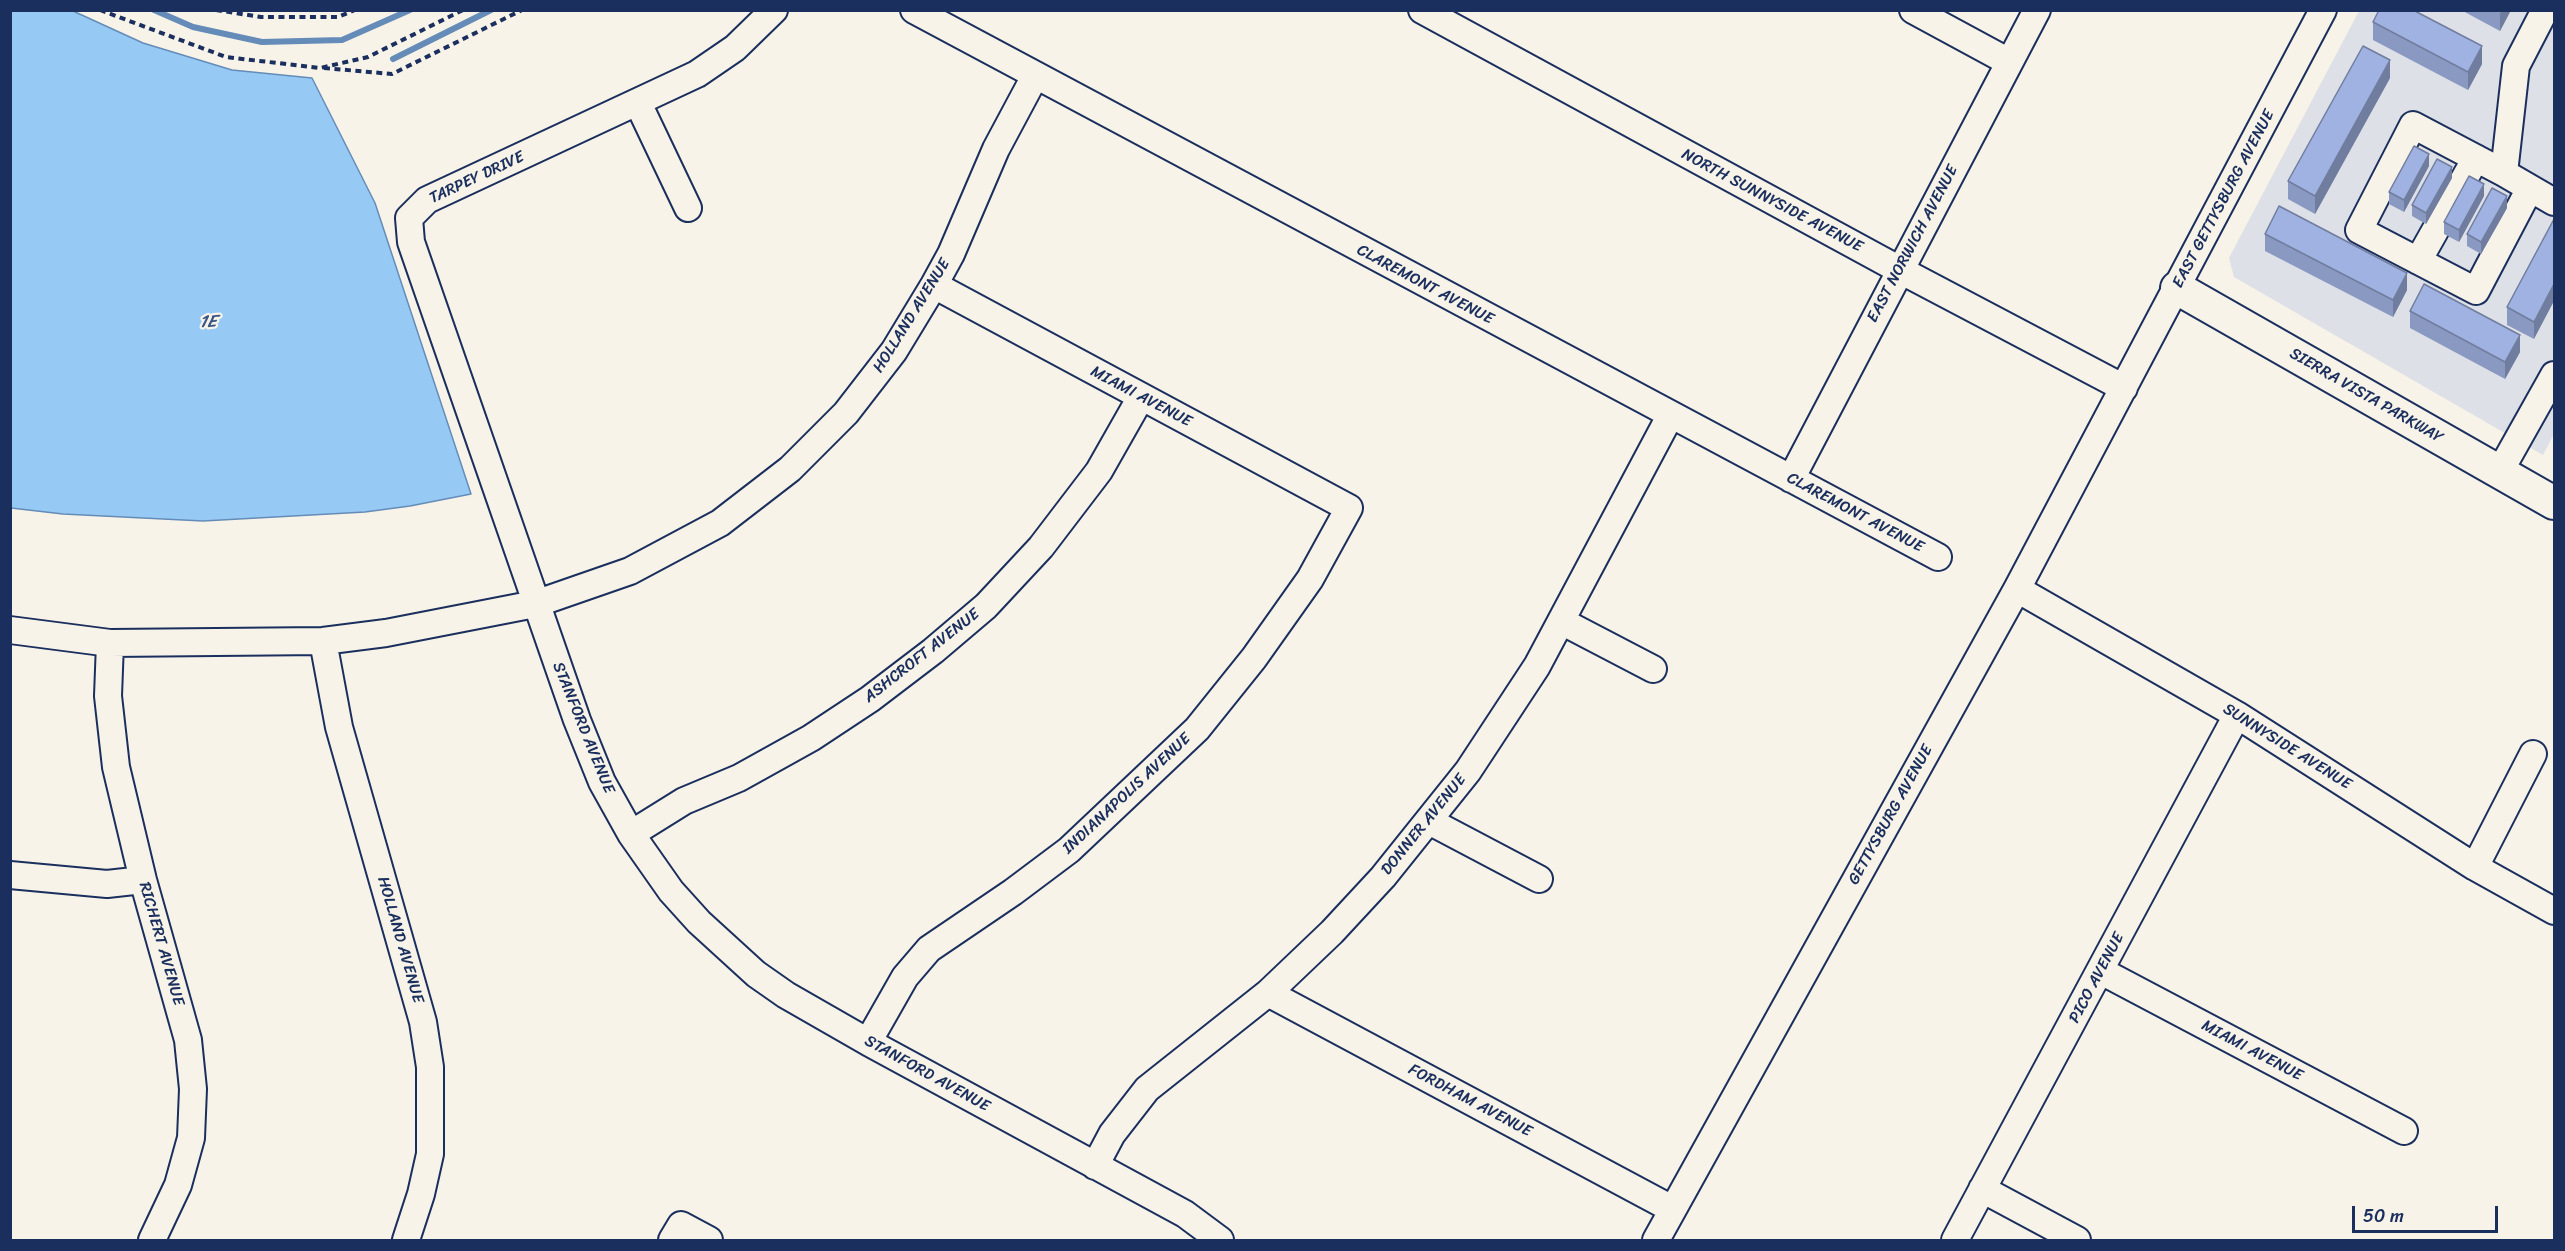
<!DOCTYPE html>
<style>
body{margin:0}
#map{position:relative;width:2565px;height:1251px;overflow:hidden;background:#f7f3e8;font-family:Sriracha,sans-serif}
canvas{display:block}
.frame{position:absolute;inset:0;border:12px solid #1b2f5e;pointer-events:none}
.scale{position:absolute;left:2352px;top:1206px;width:146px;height:27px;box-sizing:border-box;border:3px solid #1b2f5e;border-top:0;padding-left:8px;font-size:18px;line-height:21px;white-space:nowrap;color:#1b2f5e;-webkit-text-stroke:4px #f7f3e8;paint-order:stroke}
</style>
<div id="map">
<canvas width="2565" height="1251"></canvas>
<div class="frame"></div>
<div class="scale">50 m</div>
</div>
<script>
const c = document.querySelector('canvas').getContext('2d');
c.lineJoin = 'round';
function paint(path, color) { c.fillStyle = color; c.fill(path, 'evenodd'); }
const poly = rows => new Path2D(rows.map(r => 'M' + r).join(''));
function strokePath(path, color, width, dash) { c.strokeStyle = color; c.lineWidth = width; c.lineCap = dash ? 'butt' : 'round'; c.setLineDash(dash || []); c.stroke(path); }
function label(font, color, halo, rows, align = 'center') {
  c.font = font + ' Sriracha,sans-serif'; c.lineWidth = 4.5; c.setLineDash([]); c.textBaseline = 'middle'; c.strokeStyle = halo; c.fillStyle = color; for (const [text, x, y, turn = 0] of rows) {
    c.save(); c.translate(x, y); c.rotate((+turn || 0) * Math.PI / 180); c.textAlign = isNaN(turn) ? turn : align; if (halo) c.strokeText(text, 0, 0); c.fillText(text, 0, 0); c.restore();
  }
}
paint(poly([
 [2359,11,2554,11,2554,434,2543,455,2234,277,2229,258]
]), '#dde0e6');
const water = poly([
 [11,10,73,11,143,43,232,70,312,78,375,203,471,494,410,506,365,512,203,521,63,514,11,508,11,10]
]);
paint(water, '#96caf4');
strokePath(water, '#658cb8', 1.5);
strokePath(poly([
 [154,10,193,27,262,42,342,40,410,10],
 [393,59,491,10]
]), '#658cb8', 6);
const minor = poly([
 [774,10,735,48,697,74,427,200,409,218,411,242,577,720,602,782,631,834,671,891,699,922,756,974,786,995,868,1042,1185,1214,1220,1240],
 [914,10,1938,557],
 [1422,10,1900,270,2124,388],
 [1913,10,2009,62],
 [2545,10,2516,66,2504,173,2554,202],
 [638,103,688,208],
 [2504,173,2413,125,2359,230,2476,291,2530,188],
 [2418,261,2476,158],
 [2499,473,2554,375],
 [1791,479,2037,10],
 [2017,589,2237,715,2475,867,2554,911],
 [1561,621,1653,669],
 [10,630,110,643,323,641,386,633,535,604,630,571,720,523,790,469,846,413,894,351,934,285,951,254,996,149,1035,76],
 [323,641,339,727,423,1022,430,1067,430,1154,421,1194,406,1240],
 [110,643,108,696,116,767,143,880,188,1040,193,1089,191,1138,178,1185,152,1240],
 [1429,821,1539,879],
 [631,834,684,801,739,778,811,738,870,699,933,651,986,606,1041,547,1099,471,1141,397],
 [2475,867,2533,754],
 [10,875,107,884,143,880],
 [2101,971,2404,1131],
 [1268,993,1672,1209],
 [868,1042,905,977,929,949,1013,892,1069,850,1197,729,1254,658,1310,579,1349,508,934,285],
 [1095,1166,1112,1134,1147,1089,1268,993,1332,932,1383,877,1468,771,1537,666,1670,416],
 [1982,1189,2077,1240],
 [672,1240,681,1225,709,1240],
 [1656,1240,2017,589,2323,10],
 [1955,1240,2237,715]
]);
const major = poly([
 [2177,288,2554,503]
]);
strokePath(minor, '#1b2f5e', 30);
strokePath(major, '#1b2f5e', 36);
strokePath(poly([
 [100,10,226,57,320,68,368,57,463,10],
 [216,10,261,17,338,17,355,10],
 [324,68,392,74,522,10]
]), '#1b2f5e', 4, [6, 4.5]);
strokePath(minor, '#f7f3e8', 26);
strokePath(major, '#f7f3e8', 32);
paint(poly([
 [2461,10,2511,10,2500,31],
 [2373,22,2482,64,2468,90,2373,40],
 [2390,78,2315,214,2288,199,2288,181],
 [2429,166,2404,212,2389,204,2389,192],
 [2452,178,2426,224,2412,216,2412,205],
 [2484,196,2459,242,2444,234,2444,222],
 [2507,208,2481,254,2467,246,2467,234],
 [2554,219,2534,339,2507,325,2507,307],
 [2265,234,2407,290,2393,317,2265,251],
 [2410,311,2520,352,2505,379,2410,328]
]), '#8a99c2');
paint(poly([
 [2502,10,2511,10,2500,31,2500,14],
 [2482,46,2482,64,2468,90,2468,72],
 [2390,60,2390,78,2315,214,2315,196],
 [2429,154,2429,166,2404,212,2404,200],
 [2452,167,2452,178,2426,224,2426,213],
 [2484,184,2484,196,2459,242,2459,230],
 [2507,196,2507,208,2481,254,2481,242],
 [2407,273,2407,290,2393,317,2393,300],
 [2554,284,2554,301,2534,339,2534,322],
 [2520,335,2520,352,2505,379,2505,362]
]), '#707d9e');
const building = poly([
 [2379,10,2413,10,2482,46,2468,72,2373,22,2379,10],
 [2363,46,2390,60,2315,196,2288,181,2363,46],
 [2414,146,2429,154,2404,200,2389,192,2414,146],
 [2437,159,2452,167,2426,213,2412,205,2437,159],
 [2469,176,2484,184,2459,230,2444,222,2469,176],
 [2492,188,2507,196,2481,242,2467,234,2492,188],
 [2279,206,2407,273,2393,300,2265,234,2279,206],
 [2554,219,2554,284,2534,322,2507,307,2554,219],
 [2424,284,2520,335,2505,362,2410,311,2424,284]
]);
paint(building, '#a0b2e1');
strokePath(building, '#707d9e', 1.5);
label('16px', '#1b2f5e', '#f7f3e8', [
 ["TARPEY DRIVE",477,178,-25],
 ["EAST GETTYSBURG AVENUE",2224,199,-62],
 ["NORTH SUNNYSIDE AVENUE",1772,201,28],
 ["EAST NORWICH AVENUE",1913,244,-62],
 ["CLAREMONT AVENUE",1425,285,28],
 ["HOLLAND AVENUE",912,316,-58],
 ["SIERRA VISTA PARKWAY",2366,396,30],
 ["MIAMI AVENUE",1141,397,28],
 ["CLAREMONT AVENUE",1855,513,28],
 ["ASHCROFT AVENUE",922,656,-38],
 ["STANFORD AVENUE",583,728,68],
 ["SUNNYSIDE AVENUE",2287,747,32],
 ["INDIANAPOLIS AVENUE",1127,794,-43],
 ["GETTYSBURG AVENUE",1891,815,-61],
 ["DONNER AVENUE",1424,825,-51],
 ["HOLLAND AVENUE",400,940,74],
 ["RICHERT AVENUE",161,944,74],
 ["PICO AVENUE",2097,978,-62],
 ["MIAMI AVENUE",2252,1051,28],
 ["STANFORD AVENUE",927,1074,29],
 ["FORDHAM AVENUE",1470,1101,28]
]);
label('italic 18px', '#3a5684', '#f7f3e8', [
 ["1E",208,322]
]);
</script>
